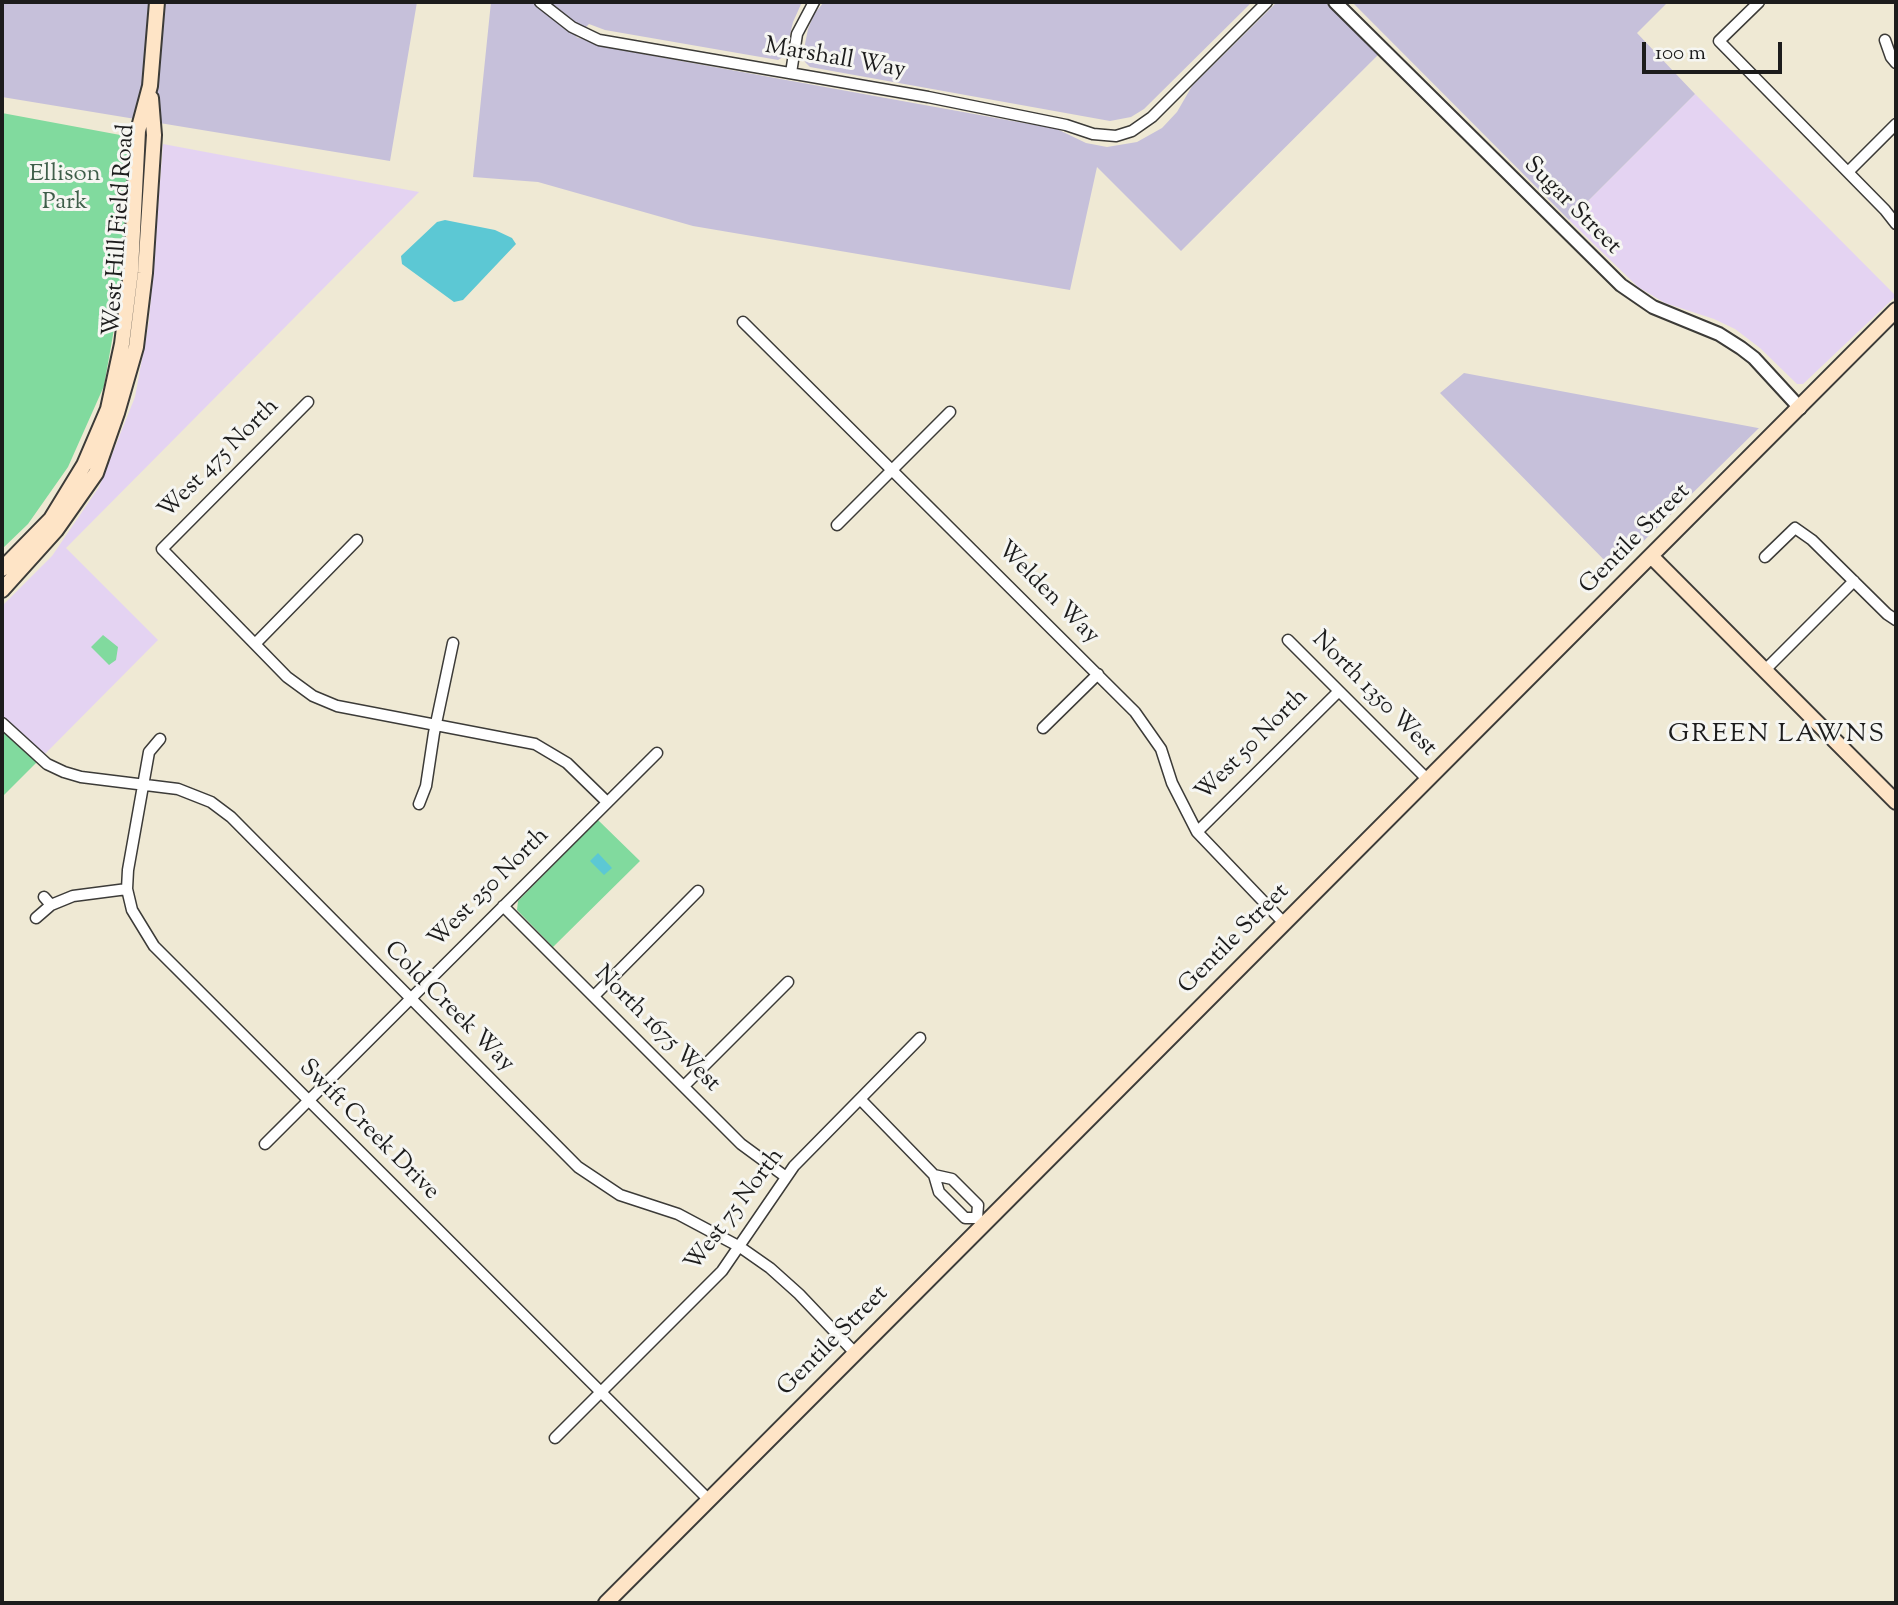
<!DOCTYPE html>
<style>
body{margin:0}
#map{position:relative;width:1898px;height:1605px;overflow:hidden;background:#efe9d4;font-family:"Sorts Mill Goudy",serif}
canvas{display:block}
.frame{position:absolute;inset:0;border:4px solid #1c1c1c;pointer-events:none}
.scale{position:absolute;left:1642px;top:42px;width:140px;height:32px;box-sizing:border-box;border:4px solid #1c1c1c;border-top:0;padding-left:9px;font-size:21px;line-height:24px;white-space:nowrap;color:#1c1c1c;-webkit-text-stroke:5px #f6f6f2;paint-order:stroke}
</style>
<div id="map">
<canvas width="1898" height="1605"></canvas>
<div class="frame"></div>
<div class="scale">100 m</div>
</div>
<script>
const c = document.querySelector('canvas').getContext('2d');
c.lineJoin = 'round';
function paint(path, color) { c.fillStyle = color; c.fill(path, 'evenodd'); }
const poly = rows => new Path2D(rows.map(r => 'M' + r).join(''));
function strokePath(path, color, width, dash) { c.strokeStyle = color; c.lineWidth = width; c.lineCap = dash ? 'butt' : 'round'; c.setLineDash(dash || []); c.stroke(path); }
function label(font, color, halo, rows, align = 'center') {
  c.font = font + ' "Sorts Mill Goudy",serif'; c.lineWidth = 6; c.setLineDash([]); c.textBaseline = 'middle'; c.strokeStyle = halo; c.fillStyle = color; for (const [text, x, y, turn = 0] of rows) {
    c.save(); c.translate(x, y); c.rotate((+turn || 0) * Math.PI / 180); c.textAlign = isNaN(turn) ? turn : align; if (halo) c.strokeText(text, 0, 0); c.fillText(text, 0, 0); c.restore();
  }
}
paint(poly([
 [1695,94,1896,296,1803,384,1797,384,1760,348,1735,329,1714,319,1665,303,1638,287,1569,220],
 [163,144,419,192,66,548,158,640,40,759,2,723,2,606,52,556,99,487,135,397,149,321]
]), '#e4d3f2');
paint(poly([
 [2,2,417,2,390,161,2,97],
 [491,2,802,2,793,22,786,52,783,57,778,60,605,30,589,24,576,37,615,49,1057,129,1086,143,1107,147,1137,142,1162,128,1177,112,1192,86,1277,2,1325,2,1378,55,1181,251,1097,167,1070,290,693,226,538,182,473,177],
 [824,2,1252,2,1144,109,1131,117,1110,121,810,67,805,62,803,54,808,29,814,14],
 [1352,2,1668,2,1637,33,1695,94,1569,220],
 [1464,373,1758,428,1759,428,1614,570,1440,393]
]), '#c6c0da');
paint(poly([
 [2,113,131,137,123,278,104,386,68,467,28,524,2,549],
 [103,635,118,647,116,660,109,665,91,647],
 [2,723,40,759,2,797],
 [598,820,640,861,553,947,517,910,518,901]
]), '#81da9e');
paint(poly([
 [445,220,495,230,512,238,516,244,463,300,454,302,402,264,401,256,437,222],
 [598,853,612,868,604,875,590,861]
]), '#5cc8d4');
const minor = poly([
 [540,2,572,27,599,40,928,97,1066,125,1093,134,1116,136,1132,131,1152,117,1267,2],
 [1759,2,1719,41,1885,210,1896,224],
 [1885,40,1891,57,1896,63],
 [791,73,797,34,814,2],
 [1848,172,1896,124],
 [743,322,1135,712,1161,749,1172,783,1197,832,1284,923],
 [308,402,162,549,287,677,313,696,337,706,535,744,567,763,607,802],
 [837,525,950,412],
 [1765,557,1795,528,1812,540,1887,614,1896,620],
 [1288,640,1428,780],
 [255,644,357,540],
 [1764,671,1854,581],
 [2,723,47,764,64,772,81,777,178,789,211,802,231,817,578,1167,620,1195,678,1214,740,1247,770,1268,799,1294,855,1353],
 [1043,728,1098,674],
 [160,739,149,752,128,870,127,889,132,910,154,946,709,1500],
 [419,804,426,786,434,733,453,643],
 [1197,832,1339,691],
 [44,897,51,905],
 [503,906,741,1144,786,1177],
 [36,918,51,905,73,896,127,889],
 [594,996,698,891],
 [684,1086,788,982],
 [860,1099,934,1175,939,1192,965,1218,977,1218,984,1224],
 [265,1144,657,753],
 [934,1175,952,1179,978,1205,977,1218],
 [555,1438,722,1271,794,1166,920,1038]
]);
const tertiary = poly([
 [1335,2,1621,285,1653,307,1719,334,1741,348,1754,358,1800,408]
]);
const secondary = poly([
 [1652,557,1896,802],
 [2,569,51,519,84,465,108,409,122,344,131,271,138,131,150,86,157,2],
 [2,590,56,530,96,473,117,413,136,347,145,273,154,135,151,98],
 [606,1603,1896,310]
]);
strokePath(minor, '#3c3b38', 13);
strokePath(tertiary, '#3c3b38', 16);
strokePath(secondary, '#3c3b38', 18);
strokePath(minor, '#fff', 10);
strokePath(tertiary, '#fff', 12);
strokePath(secondary, '#fee4c6', 14);
label('24px', '#1c1c1c', '#f6f6f2', [
 ["Marshall Way",835,60,10],
 ["Sugar Street",1571,207,45],
 ["West Hill Field Road",121,230,-86],
 ["West 475 North",220,460,-45],
 ["Gentile Street",1636,540,-45],
 ["Welden Way",1047,594,45],
 ["North 1350 West",1373,695,45],
 ["West 50 North",1253,746,-45],
 ["West 250 North",490,889,-45],
 ["Gentile Street",1235,940,-45],
 ["Cold Creek Way",448,1008,45],
 ["North 1675 West",656,1030,45],
 ["Swift Creek Drive",368,1131,45],
 ["West 75 North",736,1211,-53],
 ["Gentile Street",834,1342,-45]
]);
label('24px', '#3f5e4a', '#f6f6f2', [
 ["Ellison",65,176],
 ["Park",65,204]
]);
c.letterSpacing = '2px';
label('26px', '#1c1c1c', '#f6f6f2', [
 ["GREEN LAWNS",1777,737]
]);
c.letterSpacing = '0px';
</script>
